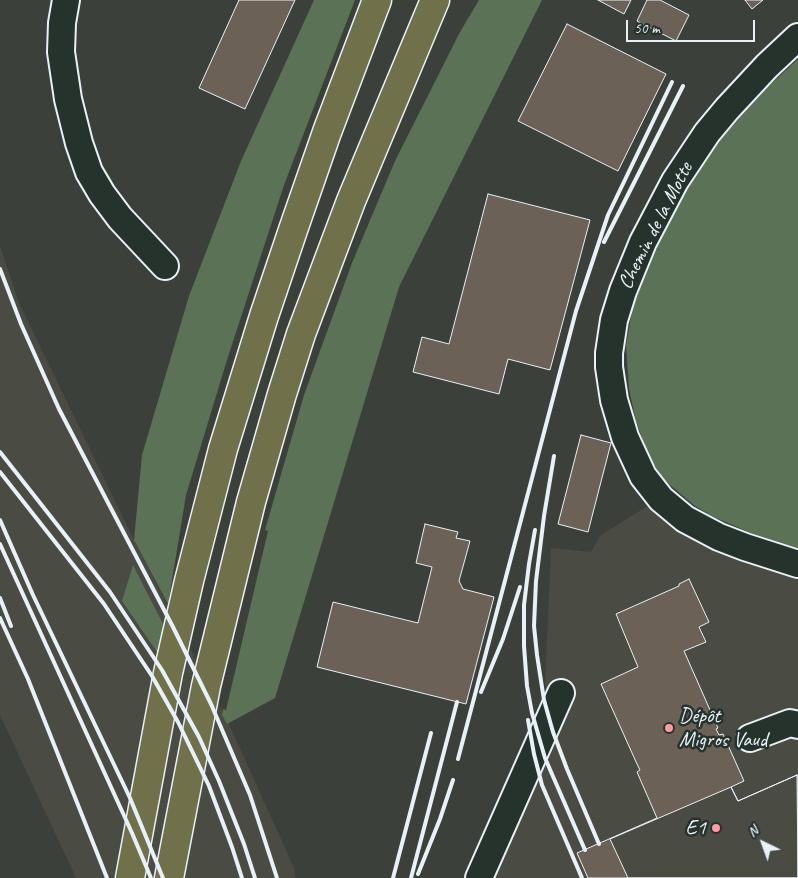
<!DOCTYPE html>
<meta charset="utf-8">
<style>
body{margin:0}
#map{position:relative;width:798px;height:878px;overflow:hidden;background:#3b413a;font-family:Caveat,sans-serif}
canvas{display:block}
.north{position:absolute;left:738px;top:818px;width:50px;height:50px;-webkit-text-stroke:4px #26332d;paint-order:stroke;rotate:318deg;font-size:14px;font-weight:700;line-height:20px;text-align:center;color:#e8f1f8}
.north::after{content:'';display:block;margin:auto;width:18px;height:22px;background:#e8f1f8;clip-path:polygon(50% 0,100% 100%,50% 72%,0 100%)}
.scale{position:absolute;left:626px;top:20px;width:129px;height:22px;box-sizing:border-box;border:2px solid #e8f1f8;border-top:0;padding-left:6px;font-size:15px;line-height:18px;white-space:nowrap;color:#e8f1f8;-webkit-text-stroke:4px #26332d;paint-order:stroke}
</style>
<div id="map">
<canvas width="798" height="878"></canvas>
<div class="north">N</div>
<div class="scale">50 m</div>
</div>
<script>
const c = document.querySelector('canvas').getContext('2d');
c.lineJoin = 'round';
function paint(path, color) { c.fillStyle = color; c.fill(path, 'evenodd'); }
const poly = rows => new Path2D(rows.map(r => 'M' + r).join(''));
function strokePath(path, color, width, dash) { c.strokeStyle = color; c.lineWidth = width; c.lineCap = dash ? 'butt' : 'round'; c.setLineDash(dash || []); c.stroke(path); }
function label(font, color, halo, rows, align = 'center') {
  c.font = font + ' Caveat,sans-serif'; c.lineWidth = 5; c.setLineDash([]); c.textBaseline = 'middle'; c.strokeStyle = halo; c.fillStyle = color; for (const [text, x, y, turn = 0] of rows) {
    c.save(); c.translate(x, y); c.rotate((+turn || 0) * Math.PI / 180); c.textAlign = isNaN(turn) ? turn : align; if (halo) c.strokeText(text, 0, 0); c.fillText(text, 0, 0); c.restore();
  }
}
paint(poly([
 [0,246,19,303,134,540,229,724,294,868,296,878,76,878,0,715],
 [649,505,669,524,772,567,798,575,798,878,468,878,549,702,545,684,551,548,591,552,600,536]
]), '#4a4b43');
paint(poly([
 [314,0,355,0,284,185,226,363,186,495,168,604,134,540,142,455,189,296,241,161],
 [479,0,542,0,399,287,275,698,227,724,222,715,223,709,226,710,268,531,265,530,304,395,352,263,395,161,460,32],
 [798,59,798,548,751,533,714,517,695,506,663,479,648,455,636,421,629,389,626,345,633,306,658,245,681,195,706,154,770,85],
 [133,565,164,626,159,655,122,601]
]), '#5b7257');
const building = poly([
 [239,0,295,0,245,109,199,88,239,0],
 [598,0,631,0,624,14,598,0],
 [647,0,660,0,689,15,676,41,637,21,647,0],
 [745,0,763,0,752,9,745,0],
 [567,24,666,74,618,171,518,121,567,24],
 [488,194,590,220,550,370,508,359,499,394,413,372,422,337,449,344,488,194],
 [581,435,611,443,588,532,558,524,581,435],
 [425,524,458,532,456,538,470,541,459,581,463,589,494,597,466,704,317,667,333,602,418,623,432,567,416,563,425,524],
 [689,579,709,622,699,627,706,642,684,651,718,728,716,729,719,735,723,734,744,781,731,787,738,801,797,775,798,777,798,878,588,878,577,853,657,818,637,772,640,770,637,764,601,684,638,667,616,614,679,586,679,584,689,579],
 [797,775,798,878,628,878,610,839,731,787,738,801,797,775]
]);
paint(building, '#6c6157');
strokePath(building, '#e8f1f8', 1);
const minor = poly([
 [66,0,62,23,61,52,68,99,79,143,89,172,102,194,120,218,165,266],
 [798,37,767,66,727,109,707,133,675,181,643,242,623,291,614,320,609,353,609,367,614,400,625,437,643,476,661,499,685,519,719,537,745,547,798,564],
 [750,738,790,723,798,725],
 [479,878,561,693]
]);
const highway = poly([
 [130,878,168,673,189,581,223,449,264,316,293,230,327,132,377,0],
 [169,878,206,686,251,502,282,394,301,334,351,201,435,0]
]);
strokePath(minor, '#e8f1f8', 30);
strokePath(highway, '#e8f1f8', 31);
strokePath(minor, '#26332d', 26);
strokePath(highway, '#70704a', 28);
strokePath(poly([
 [604,242,683,86],
 [0,269,21,324,59,409,173,627,211,704,250,795,277,878],
 [0,452,110,592,162,670,199,737,219,781,244,844,255,878],
 [554,456,544,516,536,581,534,626,537,655,544,700,553,732,567,769,599,844],
 [0,472,104,604,152,676,178,722,209,786,232,847,242,878],
 [0,520,33,595,130,798,163,878],
 [535,530,529,564,524,605,524,646,527,686,532,713,545,758,585,850],
 [0,544,132,833,151,878],
 [0,598,11,626],
 [0,618,28,679,107,878],
 [481,692,503,639,520,587],
 [528,720,534,754,542,785,582,878],
 [458,759,576,311,608,215,672,82],
 [418,874,440,819,453,780],
 [393,878,431,733],
 [411,878,457,702]
]), '#e8f1f8', 4);
for (const [x, y, r, color] of [
 [669,728,5,"#ff9aa2"],
 [716,828,5,"#ff9aa2"]
]) { const dot = new Path2D(); dot.arc(x, y, r, 0, 2 * Math.PI); c.fillStyle = color; c.fill(dot); strokePath(dot, '#26332d', 2); }
label('21px', '#e8f1f8', '#26332d', [
 ["Chemin de la Motte",656,226,-63]
]);
label('21px', '#e8f1f8', '#26332d', [
 ["Dépôt",679,716],
 ["Migros Vaud",679,740],
 ["E1",706,828,"right"]
], 'left');
</script>
